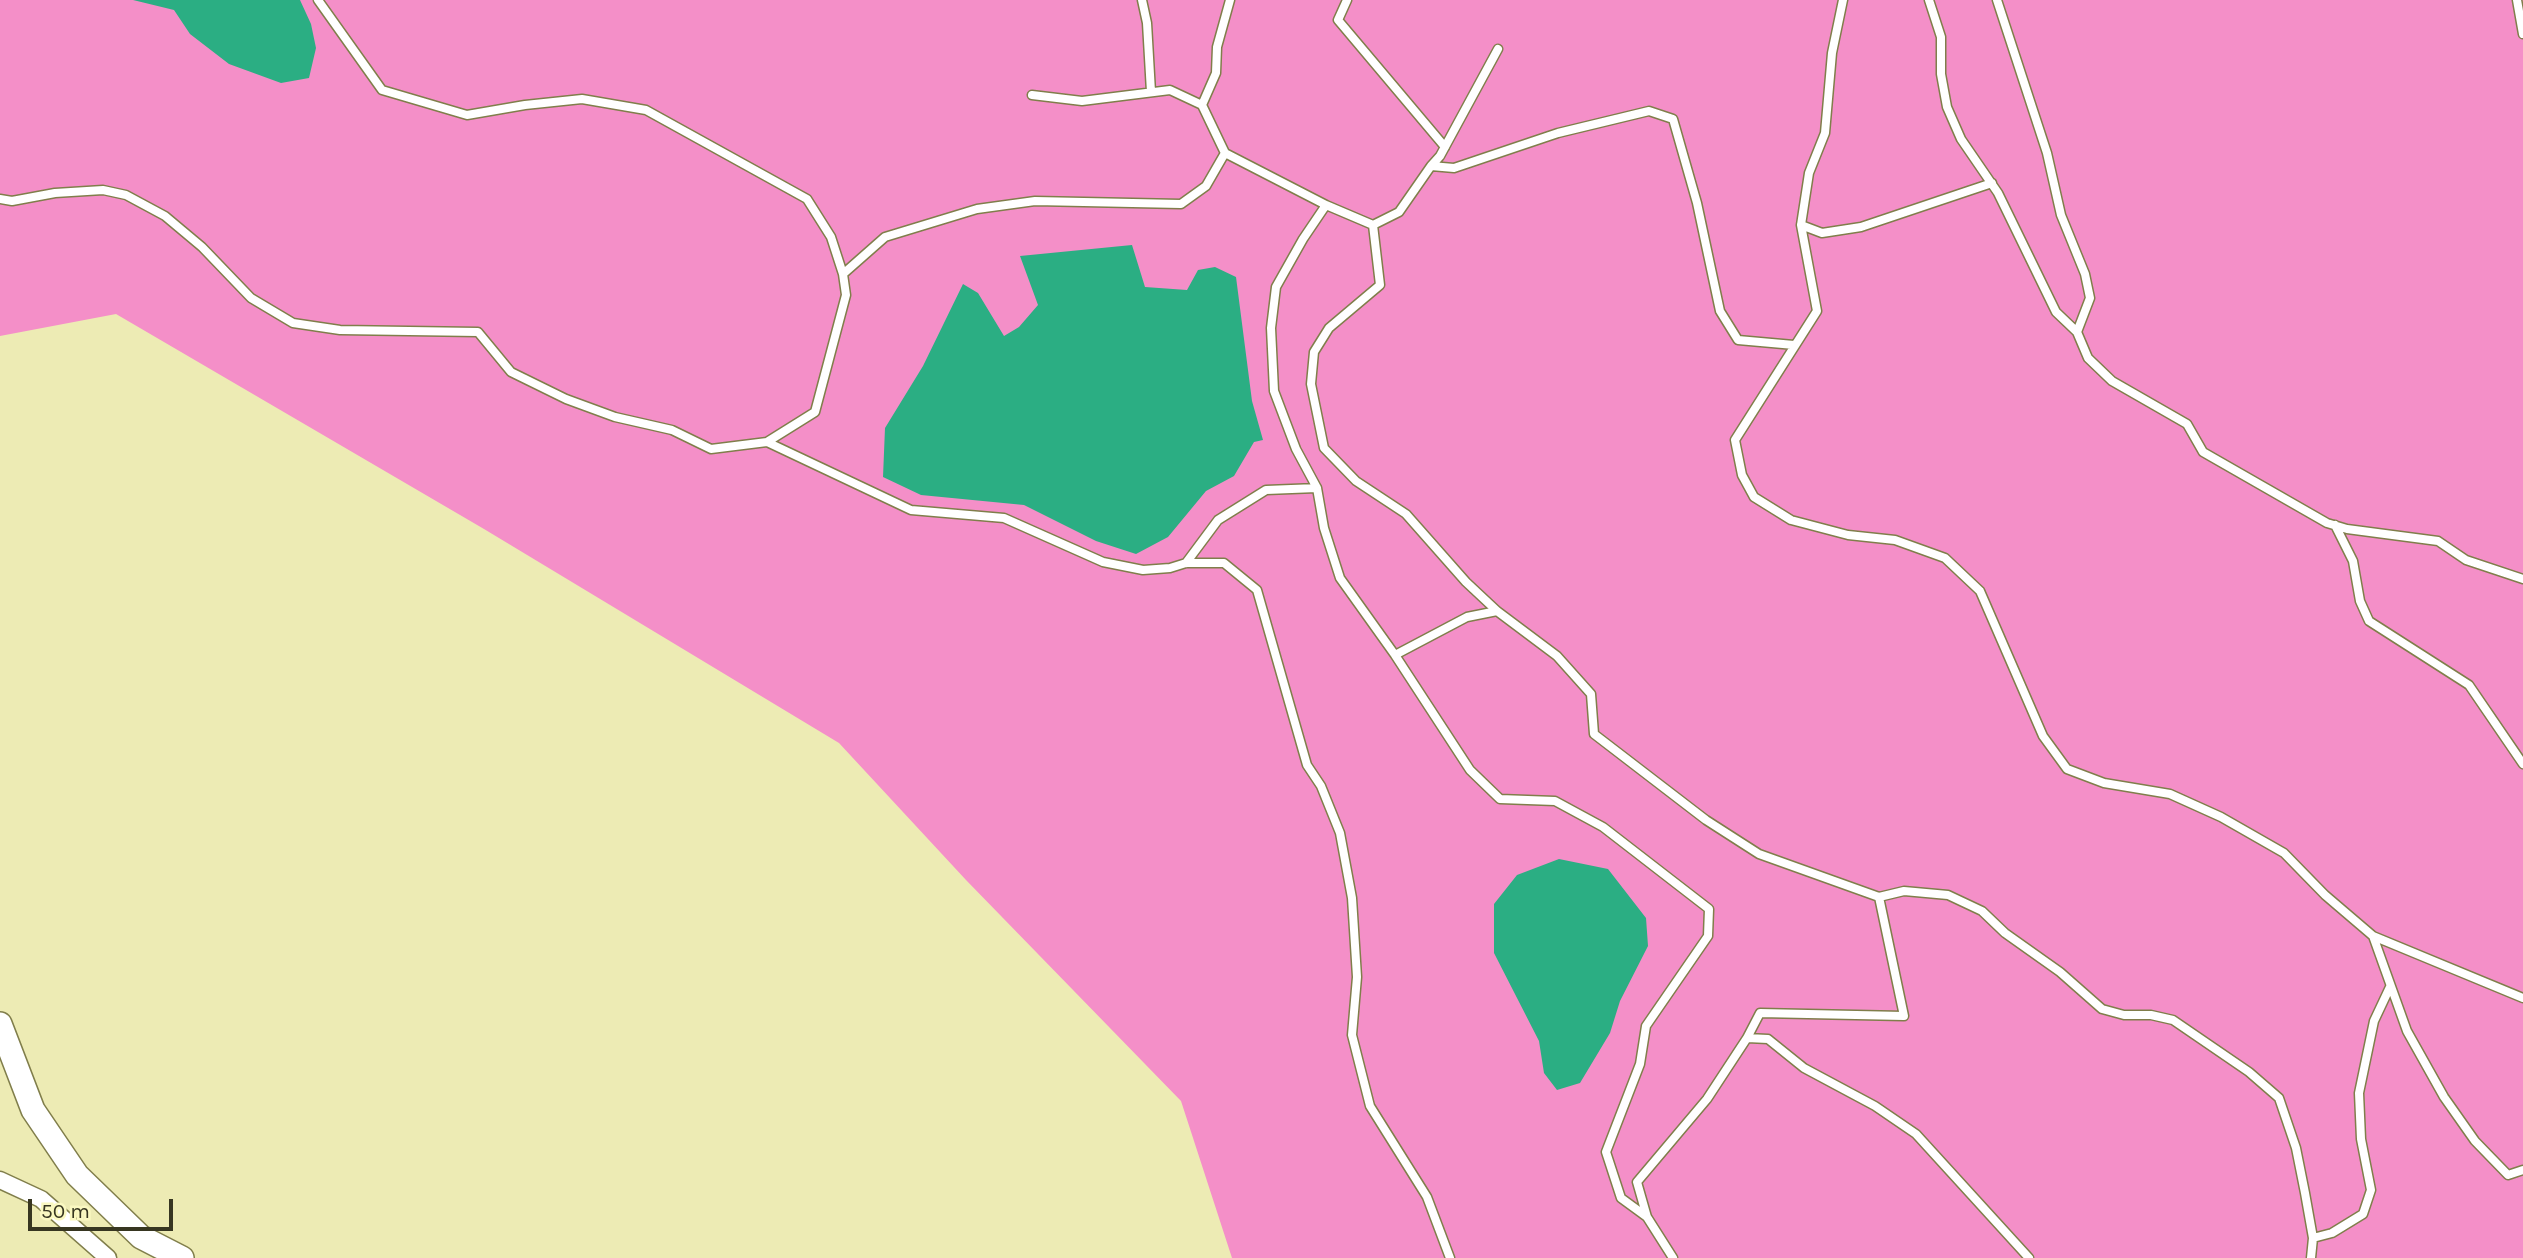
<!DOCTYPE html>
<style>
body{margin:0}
#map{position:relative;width:2523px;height:1258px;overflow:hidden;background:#edebb4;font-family:Karla,sans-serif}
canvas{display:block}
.scale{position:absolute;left:28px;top:1199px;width:145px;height:32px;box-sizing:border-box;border:4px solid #373621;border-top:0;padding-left:9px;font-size:21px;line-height:24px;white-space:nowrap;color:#373621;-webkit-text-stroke:5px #faf8c1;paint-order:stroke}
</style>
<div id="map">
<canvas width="2523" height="1258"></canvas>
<div class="scale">50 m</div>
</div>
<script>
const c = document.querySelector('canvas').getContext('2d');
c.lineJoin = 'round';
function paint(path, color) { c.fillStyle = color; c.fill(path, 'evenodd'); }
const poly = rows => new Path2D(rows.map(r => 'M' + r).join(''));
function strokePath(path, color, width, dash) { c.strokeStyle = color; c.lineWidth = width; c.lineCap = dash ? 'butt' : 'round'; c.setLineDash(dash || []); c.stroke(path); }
paint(poly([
 [0,0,2523,0,2523,1258,1232,1258,1181,1101,966,880,839,743,484,529,116,314,0,336]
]), '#f48fc8');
paint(poly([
 [133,0,300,0,311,24,316,48,309,78,281,83,229,64,190,34,174,10],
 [1132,245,1145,287,1187,290,1198,270,1215,267,1236,277,1252,401,1263,440,1254,442,1234,476,1206,491,1168,537,1136,554,1096,541,1024,505,921,495,883,477,885,428,923,366,963,284,978,293,1004,336,1019,327,1038,305,1020,256],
 [1559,859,1608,869,1646,918,1648,946,1620,1001,1610,1033,1580,1083,1557,1090,1544,1073,1539,1041,1494,953,1494,904,1517,875]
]), '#2bae83');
const lane = poly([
 [318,0,382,90,467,115,525,105,582,99,646,110,807,199,831,237,843,274],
 [1142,0,1147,23,1151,92],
 [1230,0,1217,47,1216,73,1202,105,1225,153,1326,205],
 [1347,0,1338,20,1445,147],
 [1843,0,1832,53,1825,133,1809,173,1801,225,1822,233,1861,227,1992,183],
 [1929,0,1941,37,1941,74,1947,107,1961,139,1998,193,2056,312,2077,332],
 [1997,0,2047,153,2061,215,2085,274,2090,298,2077,332,2088,358,2112,381,2187,424,2203,452,2327,523,2347,529,2438,541,2466,560,2523,579],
 [2517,0,2523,34],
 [1032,95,1082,101,1170,90,1202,105],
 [1431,166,1440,156,1498,49],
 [0,199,12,201,55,193,103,190,126,195,165,216,202,247,251,298,293,323,340,330,478,332,511,372,566,399,615,417,672,430,711,449,767,442,911,510,1004,518,1103,562,1143,570,1170,568,1186,563,1224,563,1257,590,1307,765,1321,786,1340,833,1352,898,1357,977,1352,1035,1370,1106,1427,1197,1450,1258],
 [1373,225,1399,212,1431,166,1454,168,1558,133,1649,111,1673,119,1697,203,1720,311,1738,340,1794,345],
 [1801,225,1817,311,1735,440,1742,475,1754,497,1791,520,1848,535,1895,540,1945,558,1980,591,2043,736,2067,769,2104,783,2170,794,2221,817,2284,853,2325,895,2373,936,2523,998],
 [767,442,815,412,846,295,843,274,885,237,977,209,1035,201,1181,204,1206,186,1225,153],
 [1317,488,1296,449,1274,391,1271,328,1276,287,1303,239,1326,205,1373,225,1380,285,1329,328,1314,352,1311,384,1324,448,1356,481,1406,514,1466,582,1497,611],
 [2335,525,2353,561,2360,601,2369,621,2469,685,2523,764],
 [1186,563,1218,520,1266,490,1317,488,1324,528,1340,578,1395,655,1470,770,1500,799,1555,801,1603,827,1709,909,1708,936,1646,1026,1640,1064,1606,1152,1621,1198,1647,1217],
 [1395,655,1467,617,1497,611,1557,656,1591,694,1594,734,1706,820,1759,854,1879,897],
 [2373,936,2407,1031,2444,1097,2475,1141,2508,1175,2523,1170],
 [1747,1038,1760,1013,1904,1016,1879,897,1904,891,1948,895,1982,911,2005,933,2060,972,2102,1009,2124,1015,2151,1015,2173,1020,2249,1072,2279,1098,2296,1148,2305,1193,2313,1238,2311,1258],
 [2313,1238,2332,1233,2363,1214,2371,1190,2361,1139,2359,1093,2374,1021,2390,987],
 [1673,1258,1647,1217,1637,1182,1707,1099,1747,1038,1768,1039,1804,1068,1875,1106,1916,1134,2029,1258]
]);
const street = poly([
 [0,1180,41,1199,108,1258]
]);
const secondary = poly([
 [0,1024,33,1110,77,1175,141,1237,182,1258]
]);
strokePath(lane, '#807e4b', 11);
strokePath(street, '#807e4b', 19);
strokePath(secondary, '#807e4b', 26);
strokePath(lane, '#fff', 8);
strokePath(street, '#fff', 16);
strokePath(secondary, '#fff', 23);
</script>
